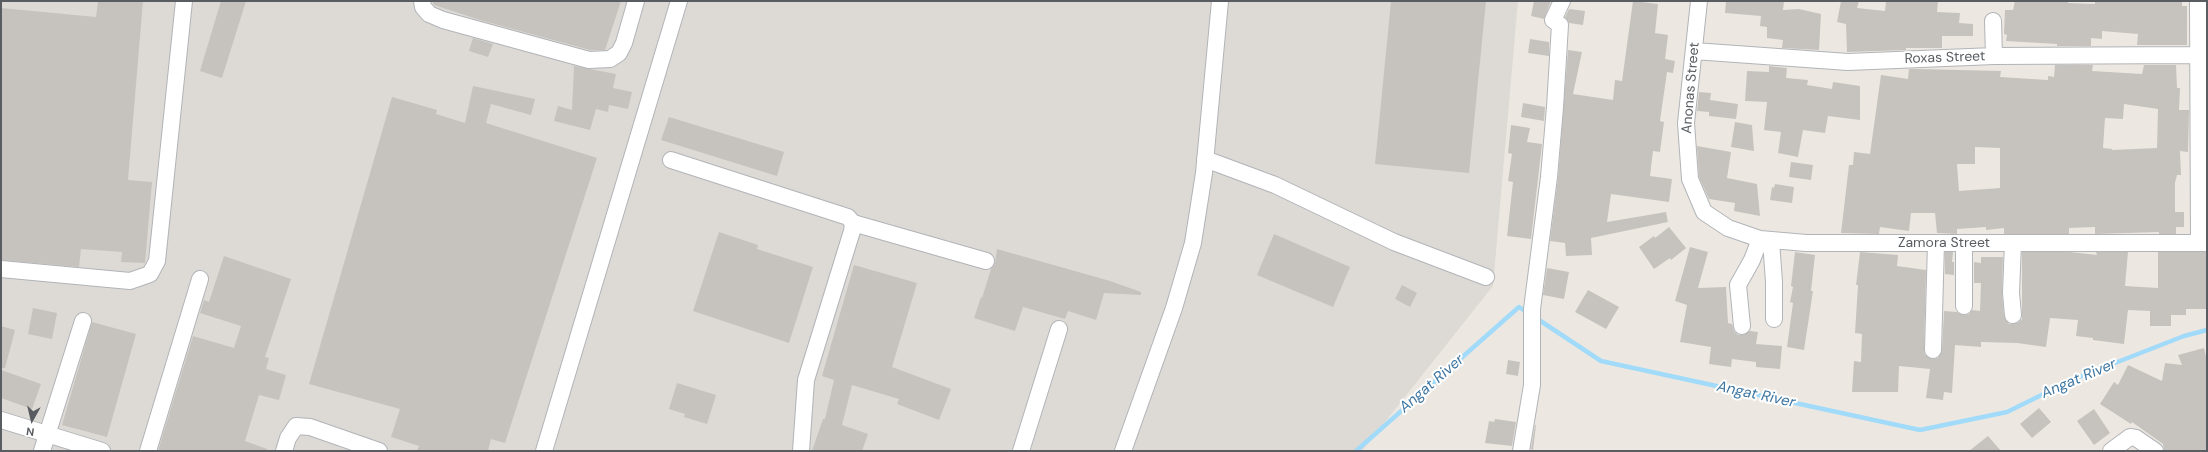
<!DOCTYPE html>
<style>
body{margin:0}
#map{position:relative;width:2208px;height:452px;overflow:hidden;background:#ece8e1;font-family:"DM Sans",sans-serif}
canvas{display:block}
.frame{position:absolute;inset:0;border:2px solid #595d61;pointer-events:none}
.north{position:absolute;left:12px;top:400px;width:40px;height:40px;-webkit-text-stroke:3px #fff;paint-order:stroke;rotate:188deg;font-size:11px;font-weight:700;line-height:16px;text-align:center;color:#595d61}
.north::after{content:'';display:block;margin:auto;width:14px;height:18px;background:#595d61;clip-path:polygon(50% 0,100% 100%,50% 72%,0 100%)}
</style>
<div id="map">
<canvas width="2208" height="452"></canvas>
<div class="frame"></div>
<div class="north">N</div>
</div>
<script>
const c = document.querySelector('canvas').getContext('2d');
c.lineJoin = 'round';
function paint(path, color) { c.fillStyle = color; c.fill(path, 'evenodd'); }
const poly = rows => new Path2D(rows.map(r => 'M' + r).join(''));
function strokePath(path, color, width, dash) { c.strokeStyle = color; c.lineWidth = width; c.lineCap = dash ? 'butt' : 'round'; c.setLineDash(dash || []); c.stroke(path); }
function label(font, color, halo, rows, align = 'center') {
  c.font = font + ' "DM Sans",sans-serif'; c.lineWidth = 4; c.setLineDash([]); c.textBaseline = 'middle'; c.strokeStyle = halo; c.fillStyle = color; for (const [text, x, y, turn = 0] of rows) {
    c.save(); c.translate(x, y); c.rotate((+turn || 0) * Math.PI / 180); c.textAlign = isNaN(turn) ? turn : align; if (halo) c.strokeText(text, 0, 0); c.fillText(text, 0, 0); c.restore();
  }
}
paint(poly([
 [1,1,1518,1,1493,286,1362,451,1,451]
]), '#dddad5');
strokePath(poly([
 [1536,318,1601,361,1920,430,2007,412,2074,379,2184,336,2207,330],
 [1356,451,1519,307,1528,313]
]), '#a2dafa', 4.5);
paint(poly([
 [98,1,143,1,128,180,152,182,145,263,121,262,122,252,81,249,79,267,1,260,1,8,96,17],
 [221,1,246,1,222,78,200,71],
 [432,1,621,1,605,50,590,50,480,20,434,5],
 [1391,1,1486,1,1469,173,1375,164],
 [1534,1,1551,1,1544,19,1531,16],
 [1633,1,1658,4,1655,33,1668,35,1665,59,1675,61,1673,73,1667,72,1660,121,1664,122,1660,152,1653,151,1650,176,1672,179,1669,202,1611,194,1607,222,1666,212,1668,222,1591,238,1592,255,1566,256,1565,243,1550,241,1558,178,1568,50,1582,52,1573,94,1613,100,1615,80,1622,81],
 [1726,1,1784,1,1783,10,1799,9,1821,14,1819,50,1782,48,1783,40,1767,38,1767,27,1760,26,1761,16,1725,13],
 [1841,1,1859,1,1857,8,1885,11,1886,1,1938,1,1937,12,1960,13,1959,23,1973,24,1973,36,1942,36,1942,48,1906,48,1906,50,1847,52,1846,24,1837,22],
 [2015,1,2068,1,2068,3,2095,4,2095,1,2182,1,2182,6,2187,6,2187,45,2137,45,2138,34,2102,31,2102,39,2091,38,2091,46,2057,46,2057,44,2006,41,2007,35,2004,34,2005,10,2013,10],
 [1569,9,1585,11,1583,25,1569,23,1565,17],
 [473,38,493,44,488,57,469,51],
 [1530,39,1549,42,1549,56,1528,53],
 [2055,65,2093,65,2092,71,2142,74,2144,65,2176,65,2177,88,2180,88,2179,110,2189,110,2188,152,2180,151,2181,175,2177,175,2175,183,2175,212,2184,212,2184,227,2176,227,2176,234,2159,234,2159,232,2095,234,2095,227,2069,228,2069,234,2004,234,2004,228,1986,230,1986,227,1957,229,1957,234,1937,233,1935,213,1911,213,1909,231,1880,227,1879,234,1841,233,1849,165,1853,165,1854,152,1870,154,1881,75,1908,79,1909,69,1918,69,2001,71,2000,77,2048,80,2048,76,2054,77],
 [2124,104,2158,109,2157,148,2112,150,2112,149,2103,148,2105,118,2123,119],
 [1975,147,2000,148,2000,188,1959,191,1957,164,1975,164],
 [574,66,616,74,613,88,632,92,628,109,609,105,608,112,596,109,590,130,554,121,558,106,572,110],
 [1769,66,1787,68,1786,78,1808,80,1807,85,1832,89,1833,82,1860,86,1860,120,1828,116,1825,133,1803,130,1798,157,1778,153,1781,132,1764,130,1767,102,1745,101,1747,71,1769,72],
 [473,86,535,99,531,115,491,104,486,123,597,158,505,443,491,439,488,451,417,451,419,446,391,437,400,409,309,384,392,97,437,110,436,114,465,123],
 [1699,92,1711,93,1710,100,1738,104,1736,119,1709,116,1709,112,1697,111],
 [1523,103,1545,107,1544,121,1521,117],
 [669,117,784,152,777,176,661,140],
 [1735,122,1752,125,1754,151,1731,147],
 [1511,125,1530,128,1527,142,1542,144,1531,239,1507,236,1513,182,1508,181,1512,154,1508,153],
 [1697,146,1731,152,1727,178,1757,184,1760,216,1734,211,1735,203,1709,199,1699,177],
 [1791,162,1813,165,1811,180,1789,177],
 [1775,184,1794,187,1792,203,1770,200,1772,187,1774,188],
 [1669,227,1686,248,1671,260,1670,258,1654,269,1639,247,1654,236,1655,238],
 [719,232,758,245,757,249,813,267,789,343,693,311],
 [1274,234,1350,267,1333,307,1257,275],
 [1690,247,1708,252,1698,288,1726,287,1728,323,1732,324,1734,331,1738,335,1743,335,1750,331,1758,332,1756,344,1782,346,1780,369,1756,367,1756,362,1732,359,1731,367,1709,364,1711,347,1680,342,1687,305,1675,301],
 [997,249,1110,281,1141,292,1141,295,1104,293,1096,320,1068,311,1065,319,1023,307,1015,331,974,318,981,297,982,298,991,269,995,264],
 [1795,252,1815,255,1811,291,1813,291,1804,350,1787,347,1793,303,1790,302,1793,287,1791,286],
 [1860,252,1898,255,1897,266,1926,270,1924,350,1925,355,1932,359,1938,358,1942,351,1944,311,1957,312,1964,315,1969,314,1972,310,1980,311,1981,283,1974,283,1974,262,1981,263,1981,257,2003,257,2002,293,2004,316,2009,324,2018,323,2022,319,2022,252,2070,252,2097,255,2096,252,2128,252,2125,286,2158,288,2158,252,2207,252,2207,309,2186,309,2186,315,2171,315,2171,326,2150,326,2150,311,2128,310,2124,344,2093,340,2093,338,2076,336,2078,320,2050,318,2046,347,2017,343,1981,342,1981,347,1955,345,1952,393,1944,392,1943,400,1926,398,1930,369,1899,366,1898,392,1852,392,1854,361,1861,362,1862,334,1855,333,1858,285,1856,285],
 [1945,252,1953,252,1952,262,1954,262,1954,275,1945,274],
 [224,256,291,279,265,357,269,358,266,369,286,375,279,400,259,395,245,441,267,449,267,451,158,451,193,336,234,348,241,326,200,313,204,300,209,302],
 [854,265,917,283,892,367,951,389,939,420,897,404,899,399,852,385,842,425,868,434,862,451,812,451,823,419,825,419,834,380,822,376],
 [1547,268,1569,272,1564,299,1543,295],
 [1402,285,1417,293,1410,307,1395,299],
 [1588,290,1619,307,1606,329,1575,312],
 [33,308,57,313,52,339,28,334],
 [92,322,136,334,107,437,62,425],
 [1,326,15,330,5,368,1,368],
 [2204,348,2207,360,2207,451,2164,451,2163,444,2132,422,2131,424,2100,404,2114,382,2118,385,2128,365,2162,381,2165,363,2182,365,2178,355],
 [1508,360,1520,362,1518,376,1506,374],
 [1,370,41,384,32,409,1,398],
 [677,383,716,395,707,424,684,417,685,414,669,409],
 [2039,408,2051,422,2032,438,2020,424],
 [2094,409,2110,433,2094,445,2077,421],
 [1495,419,1516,422,1512,446,1485,443,1489,421,1494,422],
 [1535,425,1536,425,1533,450,1531,449],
 [1988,436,2001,451,1969,451]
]), '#c6c3be');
const minor = poly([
 [422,1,423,7,429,14,443,20,589,60,610,59,619,53,624,43,636,1],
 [1699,1,1686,123,1690,179,1704,212,1728,228,1760,239,1806,243,2207,243],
 [2198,1,2199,243],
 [1993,21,1994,56],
 [1694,51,1848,62,1994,56,2197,55],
 [1205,159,1275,185,1394,242,1486,277],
 [671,160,848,217,853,223,852,231,806,380,801,451],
 [853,223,986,261],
 [1771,241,1774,282,1774,319],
 [2013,243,2011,293,2013,315],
 [1,269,130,281,150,274,157,261,184,1],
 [1964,306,1964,244],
 [1742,326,1738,285,1752,260,1760,239],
 [1933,350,1936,243],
 [1,420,102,451],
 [42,451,83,321],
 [148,451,200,279],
 [284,451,288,438,296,426,310,427,379,451],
 [544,451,679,1],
 [1021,451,1059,329],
 [1123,451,1174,308,1193,243,1204,173,1220,1],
 [1521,451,1532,385,1532,309,1549,177,1555,107,1560,25,1553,20,1562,1],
 [2111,451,2130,437,2136,438,2155,451]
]);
strokePath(minor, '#b1b4b8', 18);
strokePath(minor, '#fff', 16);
label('14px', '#595d61', '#fff', [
 ["Roxas Street",1945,58,-2],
 ["Anonas Street",1691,88,-85],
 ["Zamora Street",1944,243]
]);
label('italic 15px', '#3e76a2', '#fff', [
 ["Angat River",2079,379,-23],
 ["Angat River",1432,384,-41],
 ["Angat River",1756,395,12]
]);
</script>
